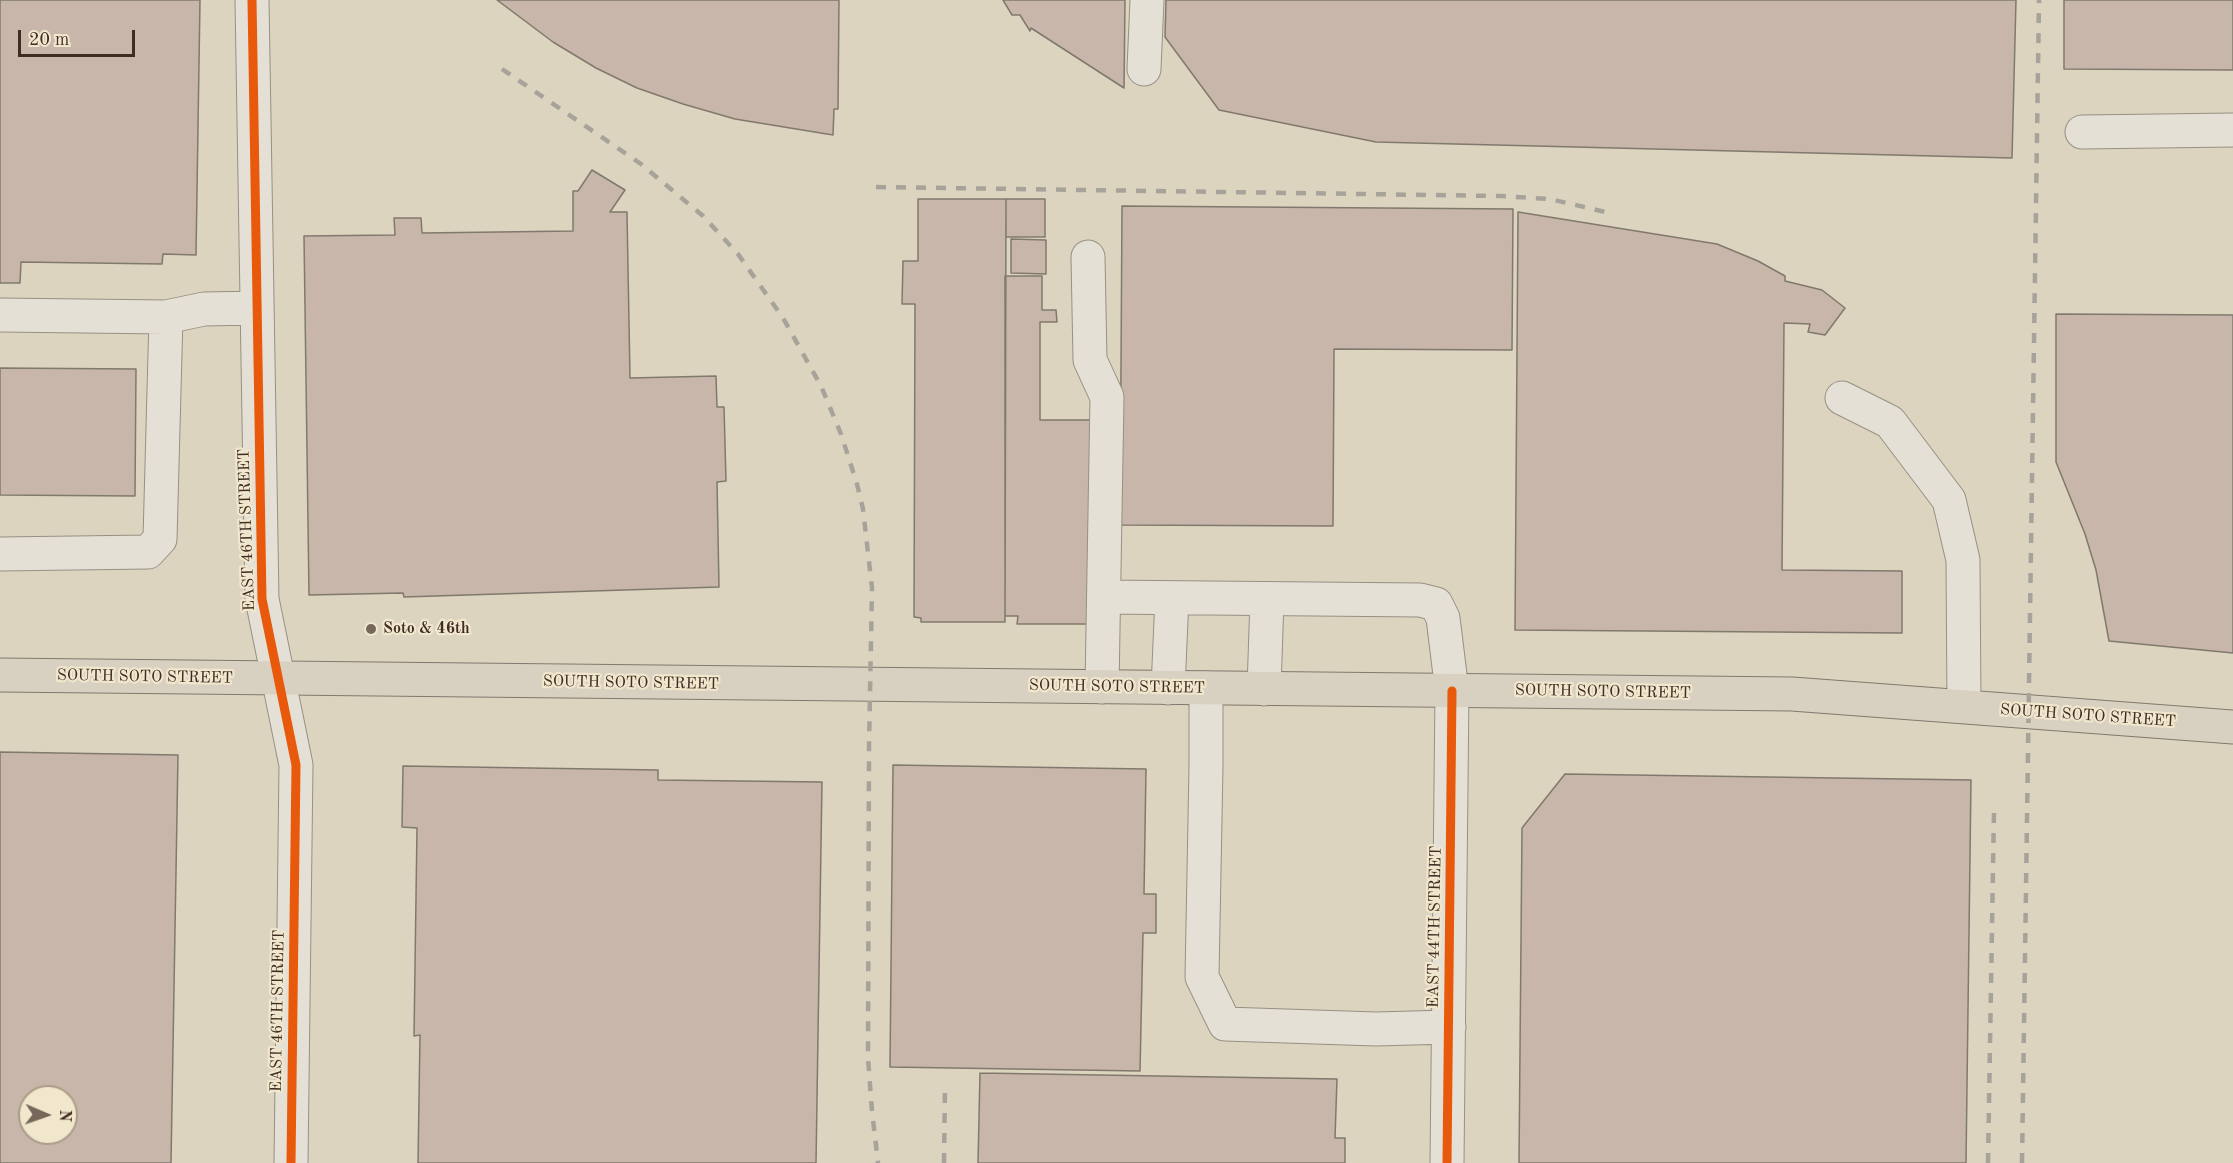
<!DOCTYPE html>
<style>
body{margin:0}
#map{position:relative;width:2233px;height:1163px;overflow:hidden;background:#dcd4bf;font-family:"Old Standard TT",serif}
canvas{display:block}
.north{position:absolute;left:18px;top:1085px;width:60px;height:60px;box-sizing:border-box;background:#f1e7cd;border:2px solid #aa9c89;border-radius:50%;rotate:92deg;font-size:16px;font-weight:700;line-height:24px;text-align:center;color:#3f2c23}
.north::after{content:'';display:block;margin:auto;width:21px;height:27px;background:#76675a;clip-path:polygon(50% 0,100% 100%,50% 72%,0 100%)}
.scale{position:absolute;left:18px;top:30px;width:117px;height:27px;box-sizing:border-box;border:3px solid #3f2c23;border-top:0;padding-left:8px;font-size:18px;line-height:21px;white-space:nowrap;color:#3f2c23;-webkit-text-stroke:4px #f1e7cd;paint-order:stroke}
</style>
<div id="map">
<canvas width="2233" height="1163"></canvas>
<div class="north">N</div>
<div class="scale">20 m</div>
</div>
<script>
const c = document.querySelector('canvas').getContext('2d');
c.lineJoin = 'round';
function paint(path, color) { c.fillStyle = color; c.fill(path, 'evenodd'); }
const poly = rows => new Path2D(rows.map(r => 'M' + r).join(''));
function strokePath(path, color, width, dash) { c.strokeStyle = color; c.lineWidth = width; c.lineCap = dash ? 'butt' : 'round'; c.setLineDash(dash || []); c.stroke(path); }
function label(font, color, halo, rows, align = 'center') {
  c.font = font + ' "Old Standard TT",serif'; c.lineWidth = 4.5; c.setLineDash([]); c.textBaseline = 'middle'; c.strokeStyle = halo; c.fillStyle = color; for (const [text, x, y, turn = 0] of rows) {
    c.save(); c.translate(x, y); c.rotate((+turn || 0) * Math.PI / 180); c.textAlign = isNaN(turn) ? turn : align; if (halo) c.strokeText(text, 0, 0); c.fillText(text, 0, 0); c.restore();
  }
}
const building = poly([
 [0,0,200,0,196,255,163,254,162,264,21,262,20,283,0,283,0,0],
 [497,0,839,0,838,109,834,109,833,135,735,119,683,104,637,88,596,68,553,42,497,0],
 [1003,0,1125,0,1124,88,1031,28,1030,31,1020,15,1012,15,1003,0],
 [1166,0,2016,0,2012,158,1376,142,1219,110,1165,37,1166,0],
 [2064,0,2233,0,2233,70,2064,69,2064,0],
 [592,170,625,190,610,212,627,212,630,378,716,376,717,407,724,407,726,481,717,482,719,587,404,597,403,593,309,595,304,236,395,235,394,218,421,218,422,233,573,231,573,191,578,191,592,170],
 [918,199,1006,199,1005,622,921,622,921,618,914,617,915,304,902,304,903,261,918,261,918,199],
 [1006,199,1045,199,1045,237,1006,237,1006,199],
 [1122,206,1513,209,1512,350,1334,349,1333,526,1120,525,1122,206],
 [1518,212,1717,244,1758,261,1785,276,1785,281,1822,290,1845,308,1825,335,1808,332,1810,324,1784,323,1782,570,1902,571,1902,633,1515,630,1518,212],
 [1011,239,1046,240,1046,274,1011,273,1011,239],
 [1005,276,1042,276,1042,310,1056,310,1057,322,1040,322,1040,420,1093,420,1093,624,1017,624,1018,616,1005,616,1005,276],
 [2056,314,2233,315,2233,653,2109,641,2096,570,2085,534,2056,462,2056,314],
 [0,368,136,369,135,496,0,495,0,368],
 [0,752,178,755,171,1163,0,1163,0,752],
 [30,1097,66,1097,66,1133,30,1133,30,1097],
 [893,765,1146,769,1144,894,1156,894,1156,933,1143,933,1140,1071,890,1067,893,765],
 [403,766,658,770,658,780,822,782,816,1163,418,1163,420,1035,414,1036,417,828,402,827,403,766],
 [1565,774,1971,780,1966,1163,1519,1163,1522,828,1565,774],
 [980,1073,1337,1079,1335,1138,1345,1138,1345,1163,978,1163,980,1073]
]);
paint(building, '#c7b6a9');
strokePath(building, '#81796e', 1.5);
const minor = poly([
 [252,0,262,599,296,765,291,1163],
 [1144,69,1147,0],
 [2082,132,2233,130],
 [1088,257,1090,360,1107,397,1102,687],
 [0,315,166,317,204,309,257,308],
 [1842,398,1890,422,1949,500,1963,560,1964,706],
 [0,554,148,552,160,539,166,317],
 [1104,597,1420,600,1436,604,1443,618,1452,691,1447,1163],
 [1168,688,1172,598],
 [1206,688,1206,766,1202,977,1225,1024,1376,1029,1449,1027],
 [1264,689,1267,599]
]);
const major = poly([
 [0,675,1792,694,2233,727]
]);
strokePath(minor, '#979083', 35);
strokePath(major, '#81796e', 35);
strokePath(minor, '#e4e0d5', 33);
strokePath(major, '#d8d0c0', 33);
strokePath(poly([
 [502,69,641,164,703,216,738,254,783,318,821,386,841,434,857,484,863,509,872,588,869,747,868,1058,872,1111,878,1163],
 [876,187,1501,196,1550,199,1614,214],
 [944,1163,945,1087],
 [1988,1163,1994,810],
 [2022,1163,2039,0]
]), '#a8a39a', 4.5, [10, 10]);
strokePath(poly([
 [252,0,262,599,296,765,291,1163],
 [1447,1163,1452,691]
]), '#e8590c', 9);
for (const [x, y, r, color] of [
 [371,629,6,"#76675a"]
]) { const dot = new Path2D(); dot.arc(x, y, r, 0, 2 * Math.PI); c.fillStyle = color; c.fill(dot); strokePath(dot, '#f1e7cd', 2); }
label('16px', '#3f2c23', '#f1e7cd', [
 ["EAST 46TH STREET",247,530,-92],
 ["SOUTH SOTO STREET",145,677,1],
 ["SOUTH SOTO STREET",631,683,1],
 ["SOUTH SOTO STREET",1117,687,1],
 ["SOUTH SOTO STREET",1603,692,1],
 ["SOUTH SOTO STREET",2088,716,4],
 ["EAST 44TH STREET",1435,927,-89],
 ["EAST 46TH STREET",278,1011,-89]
]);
label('bold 16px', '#3f2c23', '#f1e7cd', [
 ["Soto & 46th",383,629]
], 'left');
</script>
